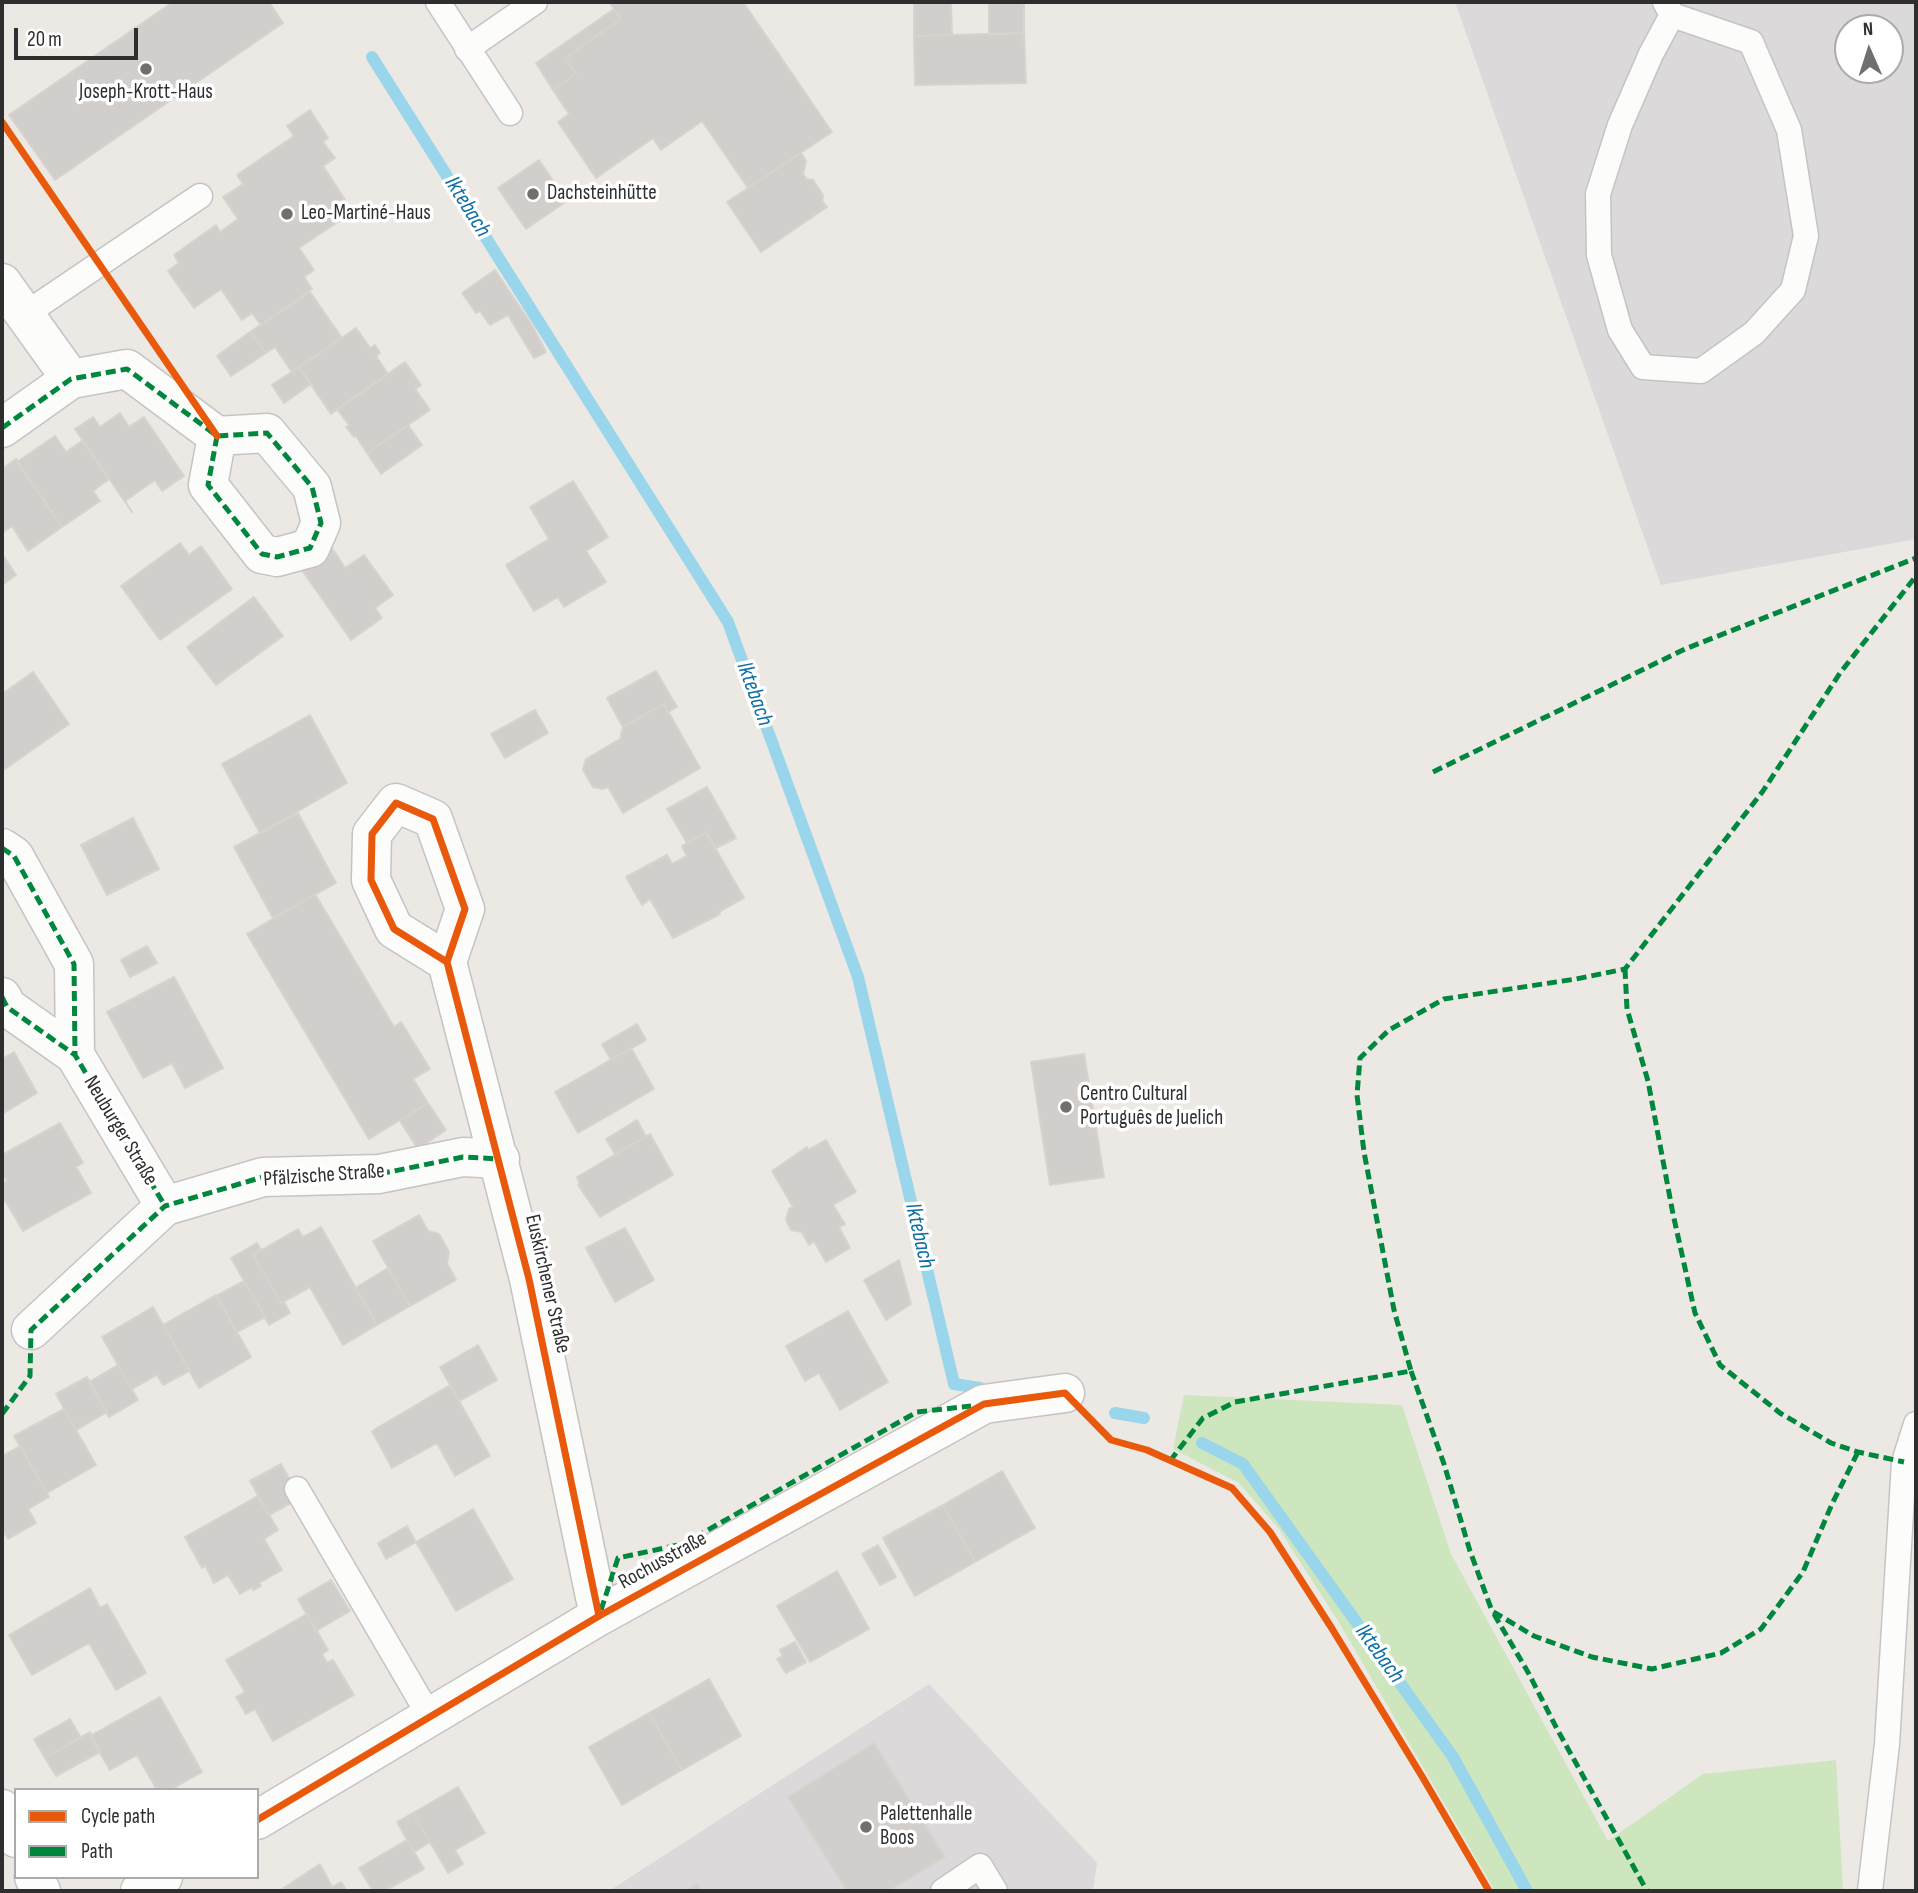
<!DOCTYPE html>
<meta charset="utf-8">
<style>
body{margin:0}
#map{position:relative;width:1918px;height:1893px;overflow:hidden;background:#ece8e4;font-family:"Sofia Sans Condensed",sans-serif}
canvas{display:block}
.frame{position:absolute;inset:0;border:4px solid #2e2e2e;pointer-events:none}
.legend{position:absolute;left:14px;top:1788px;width:245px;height:91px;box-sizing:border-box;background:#fff;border:2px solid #ababab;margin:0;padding:9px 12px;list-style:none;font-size:21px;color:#2e2e2e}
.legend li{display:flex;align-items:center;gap:14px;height:35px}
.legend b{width:35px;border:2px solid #ababab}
.north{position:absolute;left:1834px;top:14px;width:70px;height:70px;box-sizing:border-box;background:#fff;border:2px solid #ababab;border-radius:50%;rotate:357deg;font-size:19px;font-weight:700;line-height:28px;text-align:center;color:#2e2e2e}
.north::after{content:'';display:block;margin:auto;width:24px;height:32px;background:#706f6e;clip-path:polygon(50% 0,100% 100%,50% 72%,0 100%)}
.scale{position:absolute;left:14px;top:28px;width:124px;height:32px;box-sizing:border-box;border:4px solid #2e2e2e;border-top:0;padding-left:9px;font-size:21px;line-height:24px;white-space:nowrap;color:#2e2e2e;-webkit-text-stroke:5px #fff;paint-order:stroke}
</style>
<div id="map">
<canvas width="1918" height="1893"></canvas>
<div class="frame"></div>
<ul class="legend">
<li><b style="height:9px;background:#e8590c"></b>Cycle path</li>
<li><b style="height:9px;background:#00873e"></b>Path</li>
</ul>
<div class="north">N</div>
<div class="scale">20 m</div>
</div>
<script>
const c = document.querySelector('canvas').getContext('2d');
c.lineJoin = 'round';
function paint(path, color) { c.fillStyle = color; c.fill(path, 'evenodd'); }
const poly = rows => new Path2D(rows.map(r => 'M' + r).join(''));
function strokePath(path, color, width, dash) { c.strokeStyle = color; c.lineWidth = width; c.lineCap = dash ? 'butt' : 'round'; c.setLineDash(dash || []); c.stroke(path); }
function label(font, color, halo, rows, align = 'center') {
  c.font = font + ' "Sofia Sans Condensed",sans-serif'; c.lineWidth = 7; c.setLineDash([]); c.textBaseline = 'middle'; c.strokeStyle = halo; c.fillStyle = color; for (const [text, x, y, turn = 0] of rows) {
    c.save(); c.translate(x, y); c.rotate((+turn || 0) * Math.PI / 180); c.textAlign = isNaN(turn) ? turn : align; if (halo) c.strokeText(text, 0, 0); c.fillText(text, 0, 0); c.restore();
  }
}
paint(poly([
 [1455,2,1916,2,1916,539,1661,585],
 [1848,28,1890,28,1890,70,1848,70],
 [929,1684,1097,1863,1093,1891,609,1891]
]), '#dcd9db');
paint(poly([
 [1184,1395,1402,1405,1451,1554,1608,1841,1703,1774,1836,1760,1843,1890,1495,1891,1340,1624,1279,1529,1239,1483,1173,1449]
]), '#cee6be');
strokePath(poly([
 [372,57,728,622,858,977,954,1384,980,1388],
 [1115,1413,1144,1418],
 [1202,1443,1243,1464,1453,1757,1527,1891]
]), '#99d6ec', 12);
const building = poly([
 [173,2,269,2,283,23,55,180,9,115,173,2],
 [609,2,743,2,832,132,748,188,702,121,661,150,653,138,596,178,558,122,569,114,553,90,576,74,565,58,621,19,609,2],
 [914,2,951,2,952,35,914,36,914,2],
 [989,2,1024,2,1024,33,989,35,989,2],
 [614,9,621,19,565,58,576,74,553,90,536,63,614,9],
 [1024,33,1026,83,915,85,914,36,1024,33],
 [310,110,328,138,323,142,335,158,323,166,347,203,336,210,342,219,299,248,314,270,304,277,312,289,261,325,252,313,242,320,221,289,194,308,168,271,179,263,174,255,216,225,220,232,238,219,223,197,243,184,237,175,294,136,287,126,310,110],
 [801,153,806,161,803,174,807,179,813,180,823,195,822,201,827,207,761,252,727,202,801,153],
 [539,160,567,201,526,229,498,188,539,160],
 [495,270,532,325,546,352,534,358,508,315,490,325,480,311,476,313,462,293,495,270],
 [310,292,342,338,292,372,275,347,266,353,250,332,310,292],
 [356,328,370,348,375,345,380,353,376,356,388,374,331,414,299,367,356,328],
 [250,332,266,353,231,376,217,356,250,332],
 [405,362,421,385,415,389,430,410,367,453,356,436,354,437,346,427,349,425,337,409,405,362],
 [299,367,311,384,284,403,272,385,299,367],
 [120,413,129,427,144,417,184,476,162,491,155,480,125,501,132,512,75,429,93,417,100,427,120,413],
 [408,425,422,445,381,474,367,453,408,425],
 [55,436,66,452,82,441,109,479,93,491,100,501,62,527,17,462,55,436],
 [16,459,62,527,28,551,12,526,2,533,2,469,16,459],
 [573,481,608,537,586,551,606,582,564,607,558,597,534,611,506,565,549,539,530,507,573,481],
 [180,543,189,555,201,546,232,589,160,640,121,586,180,543],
 [332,548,345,568,364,555,393,595,375,608,382,618,351,640,302,570,332,548],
 [2,554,16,575,2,585,2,554],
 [254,597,283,636,216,685,187,647,254,597],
 [656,671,677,707,668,712,664,704,623,727,607,698,656,671],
 [33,672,69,724,2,771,2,694,33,672],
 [664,704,700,768,623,813,608,787,603,789,593,787,583,770,586,759,620,739,623,727,664,704],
 [535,710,548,733,505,758,491,734,535,710],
 [310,715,347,783,260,833,222,764,310,715],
 [707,787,736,838,716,848,706,832,687,843,667,809,707,787],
 [298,813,336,883,273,918,234,847,298,813],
 [133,818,159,869,107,895,81,845,133,818],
 [706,832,744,898,719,912,720,914,673,938,650,899,642,905,626,877,667,855,672,864,687,856,682,846,706,832],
 [315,894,394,1027,401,1022,430,1069,413,1079,428,1103,369,1139,247,934,315,894],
 [147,946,157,963,130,977,121,960,147,946],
 [174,977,223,1068,185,1088,172,1063,143,1078,107,1012,174,977],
 [637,1024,646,1040,611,1060,602,1044,637,1024],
 [631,1048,654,1089,578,1133,555,1092,631,1048],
 [14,1052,37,1093,2,1114,2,1059,14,1052],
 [1084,1054,1104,1177,1050,1185,1031,1062,1084,1054],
 [428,1103,446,1130,418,1149,400,1121,428,1103],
 [637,1120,646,1137,615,1154,606,1139,637,1120],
 [60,1123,83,1163,76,1167,91,1193,23,1231,2,1195,2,1184,7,1181,2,1172,2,1155,60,1123],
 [650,1134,673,1175,600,1217,578,1185,580,1184,577,1177,650,1134],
 [826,1140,856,1192,833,1205,845,1224,839,1227,850,1248,826,1262,814,1241,809,1245,802,1232,791,1230,786,1220,789,1209,793,1207,772,1171,807,1147,808,1150,826,1140],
 [419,1215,428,1231,439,1234,449,1252,447,1263,456,1280,410,1306,373,1241,419,1215],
 [321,1227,377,1325,343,1345,310,1287,281,1303,253,1255,298,1229,303,1237,321,1227],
 [625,1228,654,1280,615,1302,586,1248,625,1228],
 [257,1243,261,1250,253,1255,281,1303,284,1302,290,1313,269,1325,231,1258,257,1243],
 [899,1260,911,1304,886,1320,864,1280,899,1260],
 [388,1268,410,1306,377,1325,355,1288,388,1268],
 [244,1281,265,1317,237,1332,216,1296,244,1281],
 [216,1295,251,1357,199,1388,163,1325,216,1295],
 [153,1307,189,1371,163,1385,157,1375,132,1389,102,1337,153,1307],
 [848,1311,888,1382,840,1410,819,1373,805,1381,786,1346,848,1311],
 [478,1345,497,1380,459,1401,440,1367,478,1345],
 [118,1365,138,1400,109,1417,89,1382,118,1365],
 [87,1377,107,1412,76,1430,56,1394,87,1377],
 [450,1385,490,1456,455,1476,437,1443,392,1468,372,1431,450,1385],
 [64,1409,96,1465,47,1493,14,1436,64,1409],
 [20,1446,49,1497,28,1509,36,1523,8,1539,2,1528,2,1456,20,1446],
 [281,1464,300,1498,269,1515,250,1481,281,1464],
 [1002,1471,1035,1528,975,1562,943,1505,1002,1471],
 [258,1496,278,1530,264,1539,282,1570,259,1583,261,1586,253,1590,252,1587,240,1594,228,1575,214,1583,205,1565,202,1568,185,1537,258,1496],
 [943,1505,975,1562,915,1596,883,1538,943,1505],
 [473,1509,513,1579,456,1611,416,1542,473,1509],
 [407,1526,416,1542,386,1559,378,1543,407,1526],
 [878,1545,896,1577,880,1585,862,1554,878,1545],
 [837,1571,869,1629,810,1662,777,1606,837,1571],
 [331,1580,350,1611,316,1631,298,1599,331,1580],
 [90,1588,100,1608,107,1604,146,1673,116,1690,89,1643,32,1675,9,1635,90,1588],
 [307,1614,328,1650,322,1654,327,1663,333,1660,354,1695,273,1741,255,1709,246,1714,236,1697,245,1692,226,1660,307,1614],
 [795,1642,806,1662,786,1673,777,1659,783,1656,780,1650,795,1642],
 [709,1679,741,1736,682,1770,649,1713,709,1679],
 [160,1697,202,1772,170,1790,157,1790,137,1755,110,1770,90,1736,160,1697],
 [649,1713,682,1770,622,1805,589,1747,649,1713],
 [70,1719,81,1738,45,1758,34,1739,70,1719],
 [90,1732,100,1752,56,1776,45,1758,90,1732],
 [874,1743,945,1857,889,1891,847,1891,788,1797,874,1743],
 [458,1787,485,1833,455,1850,463,1864,448,1873,413,1813,458,1787],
 [413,1813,430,1842,414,1852,397,1822,413,1813],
 [407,1840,424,1869,384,1891,373,1891,359,1868,407,1840],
 [320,1864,332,1887,341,1882,347,1891,279,1891,320,1864],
 [697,1884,702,1891,686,1891,697,1884]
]);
paint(building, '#d1cecb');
strokePath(building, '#d7d4d0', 2);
const lane = poly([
 [438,2,510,113],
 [1665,2,1672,15,1751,42,1789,130,1806,236,1793,290,1754,333,1701,371,1643,367,1620,330,1599,255,1598,194,1620,125,1651,54,1672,15],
 [467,49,535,2],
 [24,315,200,196],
 [297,1489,430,1717],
 [943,1891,980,1866,995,1891],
 [1870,1891,1887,1744,1904,1462,1916,1424]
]);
const street = poly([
 [2,283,71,379],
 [2,428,71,379,127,369,217,436,267,433,312,487,321,523,310,548,277,557,262,554,208,485,217,436],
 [2,848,14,856,74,964,75,1055],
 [447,962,465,909,433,819,396,803,372,834,371,880,394,929,447,962,529,1279,599,1616],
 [2,997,7,1007,75,1055,165,1206],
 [31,1330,165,1206,263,1177,379,1174,463,1157,500,1159],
 [2,1809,16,1838],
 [257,1820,599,1616,984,1404,1065,1393],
 [34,1877,41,1891],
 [140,1891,163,1877]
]);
strokePath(lane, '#c5c4c5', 27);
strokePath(street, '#c5c4c5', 41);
strokePath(lane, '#fcfcfb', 24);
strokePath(street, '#fcfcfb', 38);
strokePath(poly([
 [2,428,71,379,127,369,217,436,267,433,312,487,321,523,310,548,277,557,262,554,208,485,217,436],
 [1433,772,1685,649,1916,558],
 [2,848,14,856,74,964,75,1055],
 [1625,969,1627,1009,1648,1081,1673,1214,1695,1313,1720,1365,1780,1413,1831,1443,1858,1452,1904,1462],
 [2,997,7,1007,75,1055,165,1206],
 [1411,1371,1444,1464,1470,1551,1492,1611,1534,1636,1592,1657,1652,1669,1721,1653,1761,1629,1803,1572,1832,1504,1858,1452],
 [2,1414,30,1376,31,1330,165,1206,263,1177,379,1174,463,1157,500,1159],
 [1170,1461,1203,1418,1235,1402,1411,1371,1394,1310,1364,1152,1357,1095,1360,1058,1389,1030,1444,999,1576,979,1625,969,1763,791,1840,673,1916,576],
 [601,1610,618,1558,683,1544,917,1412,971,1406],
 [1494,1614,1529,1674,1557,1729,1647,1891]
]), '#00873e', 5, [10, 5]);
strokePath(poly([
 [2,122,217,436],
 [447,962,465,909,433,819,396,803,372,834,371,880,394,929,447,962,529,1279,599,1616],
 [257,1820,599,1616,984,1404,1065,1393,1111,1440,1147,1450,1232,1488,1270,1532,1331,1627,1423,1778,1489,1891]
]), '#e8590c', 7);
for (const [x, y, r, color] of [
 [146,69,7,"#706f6e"],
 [533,194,7,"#706f6e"],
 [287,214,7,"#706f6e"],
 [1066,1107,7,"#706f6e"],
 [866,1827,7,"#706f6e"]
]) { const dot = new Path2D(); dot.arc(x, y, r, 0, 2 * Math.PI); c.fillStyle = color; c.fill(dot); strokePath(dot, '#fff', 2.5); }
label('21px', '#2e2e2e', '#fff', [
 ["Joseph-Krott-Haus",146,93,"center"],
 ["Dachsteinhütte",547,194],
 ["Leo-Martiné-Haus",301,214],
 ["Centro Cultural",1080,1095],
 ["Português de Juelich",1080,1119],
 ["Palettenhalle",880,1815],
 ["Boos",880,1839]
], 'left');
label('21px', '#2e2e2e', '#fff', [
 ["Neuburger Straße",120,1131,59],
 ["Pfälzische Straße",324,1176,-4],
 ["Euskirchener Straße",547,1284,77],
 ["Rochusstraße",663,1561,-29]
]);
label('italic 23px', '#0d6fa3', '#fff', [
 ["Iktebach",467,207,58],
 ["Iktebach",754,694,70],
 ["Iktebach",919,1236,77],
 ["Iktebach",1379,1654,54]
]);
</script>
